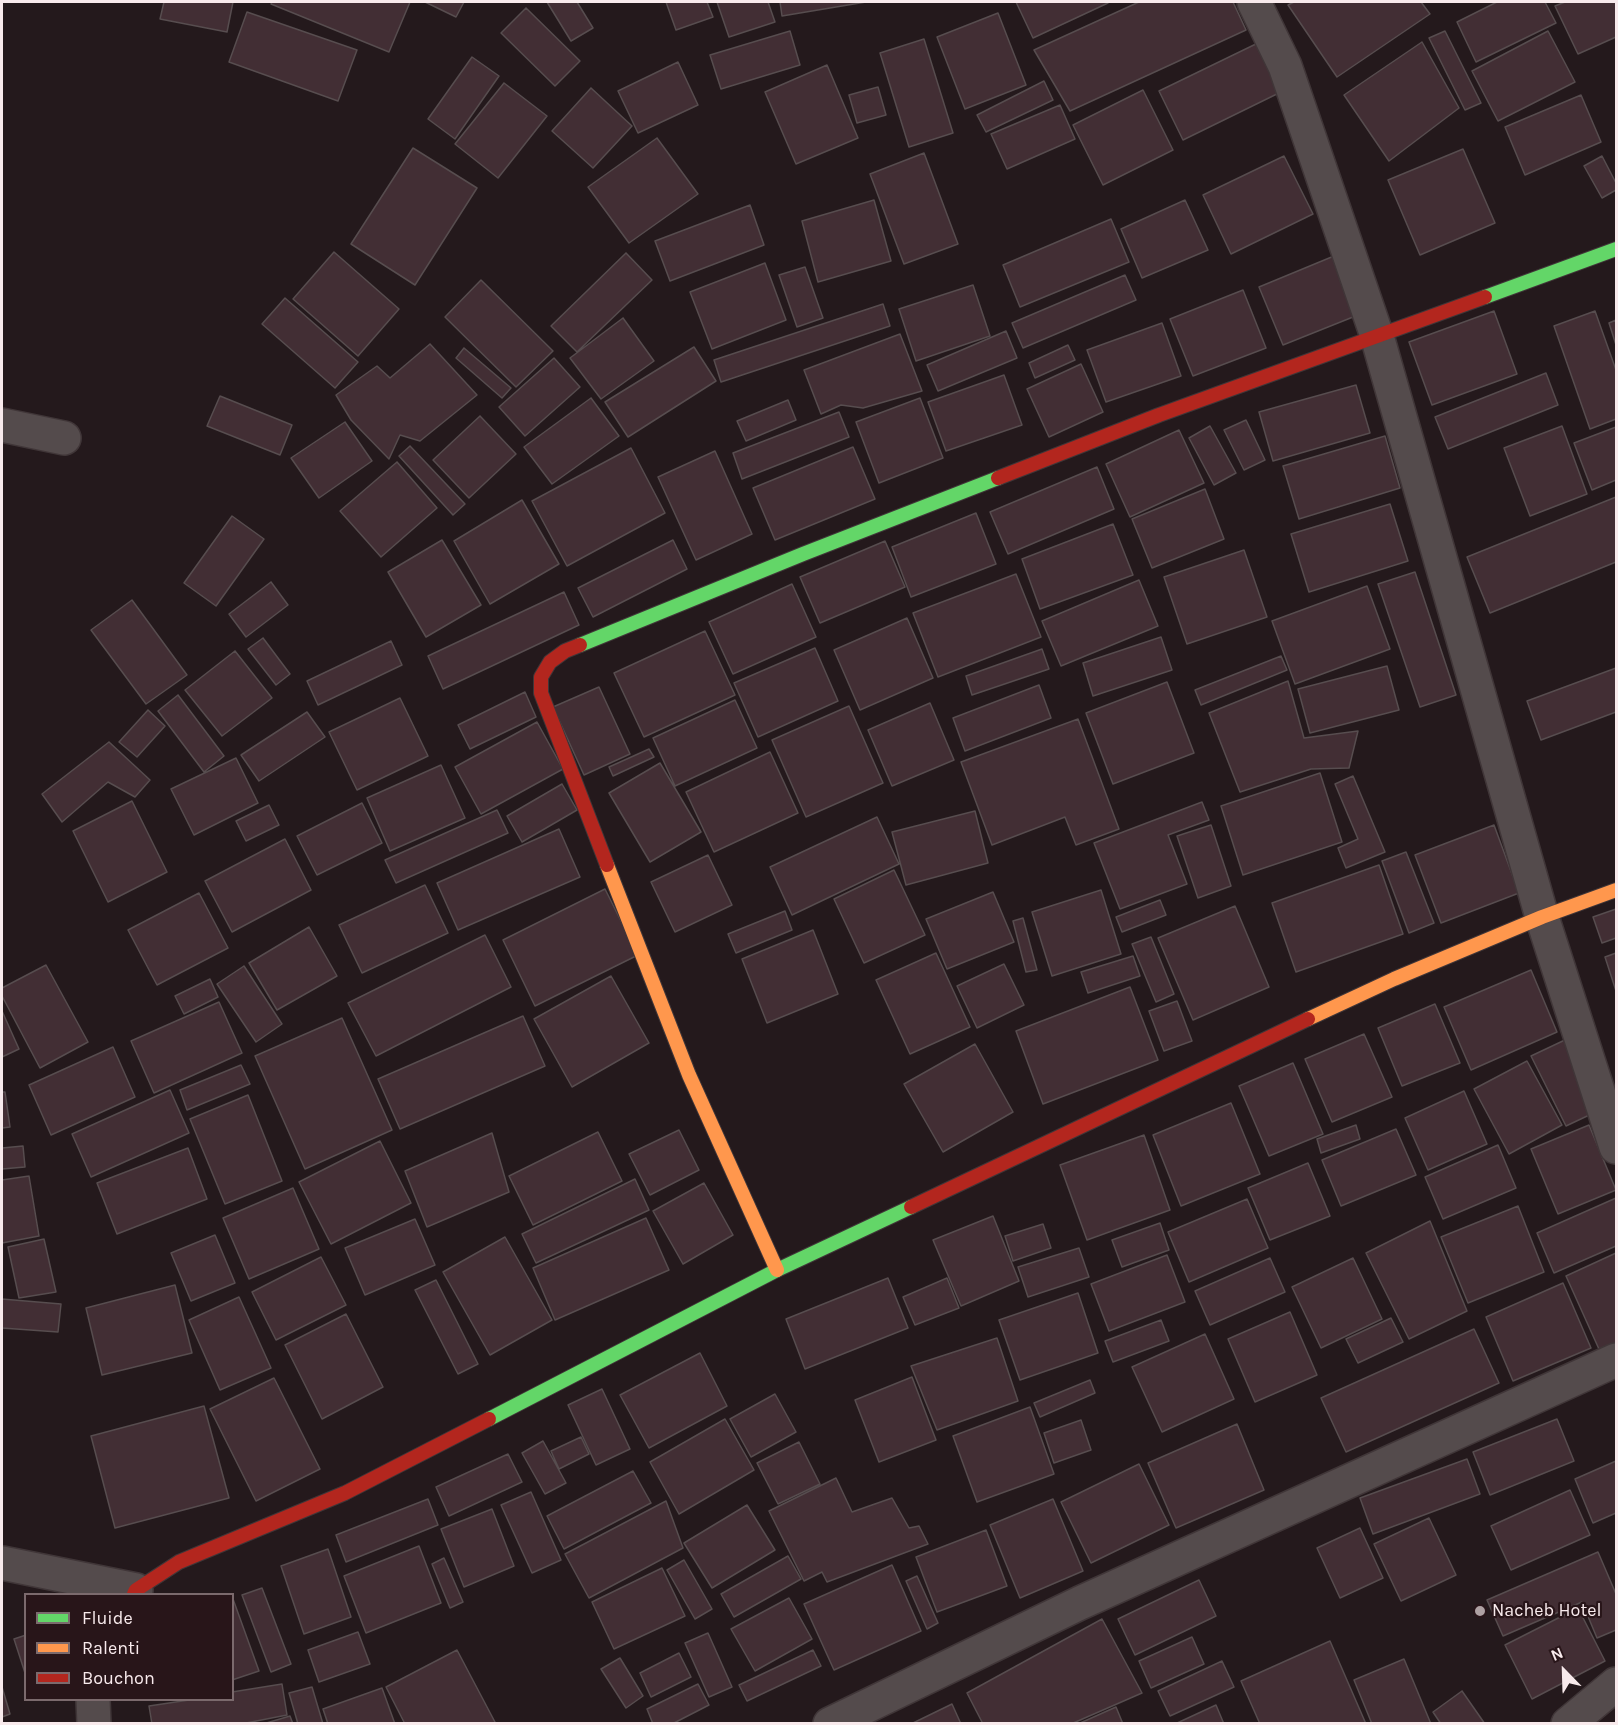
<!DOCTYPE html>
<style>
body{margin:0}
#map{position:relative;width:1618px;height:1725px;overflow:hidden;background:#24191c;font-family:Karla,sans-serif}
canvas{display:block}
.frame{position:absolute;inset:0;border:3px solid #f8eaec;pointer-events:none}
.legend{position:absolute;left:24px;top:1593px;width:210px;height:108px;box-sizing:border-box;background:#281519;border:2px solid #7b6a6d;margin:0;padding:8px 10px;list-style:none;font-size:18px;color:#f8eaec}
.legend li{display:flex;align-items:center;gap:12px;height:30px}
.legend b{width:30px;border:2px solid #7b6a6d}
.north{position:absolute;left:1534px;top:1641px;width:60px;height:60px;-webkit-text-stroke:4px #281519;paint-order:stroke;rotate:337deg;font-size:16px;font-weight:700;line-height:24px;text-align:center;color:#f8eaec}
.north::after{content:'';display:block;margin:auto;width:21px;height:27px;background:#f8eaec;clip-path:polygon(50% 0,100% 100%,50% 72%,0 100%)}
</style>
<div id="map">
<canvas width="1618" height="1725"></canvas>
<div class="frame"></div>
<ul class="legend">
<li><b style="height:8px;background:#63d668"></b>Fluide</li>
<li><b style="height:8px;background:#ff974d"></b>Ralenti</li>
<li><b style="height:8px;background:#b3261e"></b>Bouchon</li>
</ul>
<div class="north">N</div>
</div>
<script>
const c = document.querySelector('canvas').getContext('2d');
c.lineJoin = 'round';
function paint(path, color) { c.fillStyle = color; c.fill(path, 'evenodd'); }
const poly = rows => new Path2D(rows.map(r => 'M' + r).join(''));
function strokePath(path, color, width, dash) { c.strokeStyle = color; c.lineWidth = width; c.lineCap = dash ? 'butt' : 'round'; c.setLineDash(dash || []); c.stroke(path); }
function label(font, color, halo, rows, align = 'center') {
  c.font = font + ' Karla,sans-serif'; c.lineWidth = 4.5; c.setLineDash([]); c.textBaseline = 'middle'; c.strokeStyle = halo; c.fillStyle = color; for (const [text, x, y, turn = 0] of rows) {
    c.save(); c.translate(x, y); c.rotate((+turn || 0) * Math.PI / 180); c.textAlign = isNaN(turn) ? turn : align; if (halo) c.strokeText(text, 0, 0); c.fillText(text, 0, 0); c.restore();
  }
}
const building = poly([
 [164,2,233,2,227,32,160,19,164,2],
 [272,2,410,2,389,52,271,4,272,2],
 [425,2,464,2,456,17,425,2],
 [547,2,577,2,593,28,571,41,547,2],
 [666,2,707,2,713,17,676,30,666,2],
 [717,2,768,2,775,22,729,37,717,2],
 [780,2,866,2,782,16,780,2],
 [1016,2,1107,2,1108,3,1033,38,1016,2],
 [1139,2,1233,2,1246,30,1070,111,1034,50,1139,2],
 [1294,2,1421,2,1430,14,1337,77,1288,5,1294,2],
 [1497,2,1545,2,1556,23,1476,62,1457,22,1497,2],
 [1565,2,1616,2,1616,37,1578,54,1555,6,1565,2],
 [526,8,580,61,555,86,501,33,526,8],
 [247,12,357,50,338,101,229,62,247,12],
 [998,13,1026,85,965,109,937,37,998,13],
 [790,31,800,65,721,89,710,55,790,31],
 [1445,31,1481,103,1465,110,1429,38,1445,31],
 [1548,31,1575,82,1498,121,1472,71,1548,31],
 [924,39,953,133,909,147,880,53,924,39],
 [1260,42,1283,91,1183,140,1159,91,1260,42],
 [1422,42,1459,108,1389,161,1344,95,1422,42],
 [472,57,499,76,455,139,428,119,472,57],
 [678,62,698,105,638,133,618,91,678,62],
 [827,65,858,138,796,164,765,92,827,65],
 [1044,81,1053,100,986,132,977,115,1044,81],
 [504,83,547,116,498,178,455,144,504,83],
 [878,87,886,115,857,123,849,95,878,87],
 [591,88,632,126,593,168,552,131,591,88],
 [1143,90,1173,150,1103,185,1073,125,1143,90],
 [1581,95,1601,142,1525,175,1505,127,1581,95],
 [1060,105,1075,139,1007,169,991,134,1060,105],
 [657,138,698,194,629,243,588,187,657,138],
 [413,148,477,188,415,285,351,244,413,148],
 [1463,149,1495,223,1420,255,1388,180,1463,149],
 [924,153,958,244,904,264,870,174,924,153],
 [1284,156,1313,214,1231,254,1203,195,1284,156],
 [1602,156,1616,183,1616,190,1602,198,1584,166,1602,156],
 [874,200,891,261,818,282,802,221,874,200],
 [1185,200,1208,250,1142,278,1121,229,1185,200],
 [750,205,764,245,670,281,655,241,750,205],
 [1111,219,1129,262,1020,307,1003,265,1111,219],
 [334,252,399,309,358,356,293,299,334,252],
 [626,253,652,280,577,352,551,326,626,253],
 [1334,256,1358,315,1283,345,1259,287,1334,256],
 [765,263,786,320,712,349,690,292,765,263],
 [805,267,823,318,797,327,779,275,805,267],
 [1125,275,1136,300,1023,348,1012,323,1125,275],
 [481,280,553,351,516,387,445,317,481,280],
 [973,285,990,336,916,361,899,309,973,285],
 [1243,290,1266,348,1193,376,1170,319,1243,290],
 [285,298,358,362,335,388,262,324,285,298],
 [883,304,890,326,721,382,714,360,883,304],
 [1494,311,1517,374,1432,405,1409,342,1494,311],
 [1595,311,1616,370,1616,419,1590,429,1554,326,1595,311],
 [623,318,654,361,601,399,570,358,623,318],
 [1616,320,1616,345,1609,323,1616,320],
 [1162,323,1181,376,1106,402,1087,350,1162,323],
 [1006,331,1017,358,938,391,927,365,1006,331],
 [900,334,922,391,863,408,841,405,821,414,804,370,900,334],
 [430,344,477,395,420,441,400,435,389,459,351,420,336,395,377,366,390,378,430,344],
 [1068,345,1075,360,1035,378,1029,363,1068,345],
 [694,347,716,381,628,437,605,402,694,347],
 [464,348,511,388,502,398,456,358,464,348],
 [554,358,580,387,525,436,499,407,554,358],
 [1081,364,1103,412,1049,437,1027,389,1081,364],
 [1546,373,1558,405,1448,449,1435,417,1546,373],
 [1004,375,1022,425,946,451,928,402,1004,375],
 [1356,385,1370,433,1273,461,1259,412,1356,385],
 [220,396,292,425,280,455,207,426,220,396],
 [591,398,619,436,552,484,524,447,591,398],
 [920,398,943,458,879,483,856,422,920,398],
 [788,400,796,420,746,441,737,421,788,400],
 [839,412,849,437,742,479,733,453,839,412],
 [480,416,516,454,469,498,433,460,480,416],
 [1246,420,1265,460,1244,470,1224,430,1246,420],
 [345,422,372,461,319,498,291,458,345,422],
 [1210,426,1236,473,1214,485,1189,438,1210,426],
 [1562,426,1587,494,1530,516,1504,448,1562,426],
 [1616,427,1616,480,1592,490,1574,443,1616,427],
 [1179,430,1204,483,1130,517,1106,464,1179,430],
 [1385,436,1400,488,1299,519,1283,466,1385,436],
 [410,446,465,504,453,515,399,456,410,446],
 [853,447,875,499,775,540,753,488,853,447],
 [631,448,665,513,567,566,532,501,631,448],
 [715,451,752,534,696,560,658,477,715,451],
 [397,462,437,508,381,557,340,511,397,462],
 [1097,467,1114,509,1008,554,990,512,1097,467],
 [1205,489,1224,539,1152,568,1132,519,1205,489],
 [1616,497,1616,562,1490,613,1467,557,1616,497],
 [522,500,559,564,490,604,454,541,522,500],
 [1390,504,1408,561,1309,592,1291,534,1390,504],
 [976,513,996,564,911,597,892,547,976,513],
 [232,516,264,539,216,606,184,583,232,516],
 [1113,524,1133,575,1040,609,1022,559,1113,524],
 [442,540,481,605,426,637,388,572,442,540],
 [673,540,687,569,593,617,578,588,673,540],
 [885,541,905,587,820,623,800,577,885,541],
 [1244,550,1267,617,1187,644,1164,577,1244,550],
 [1415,572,1456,695,1420,707,1378,584,1415,572],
 [1016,574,1041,637,938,677,913,613,1016,574],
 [1139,580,1158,626,1061,666,1042,621,1139,580],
 [271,582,288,605,246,637,229,614,271,582],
 [792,584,816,637,733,674,709,622,792,584],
 [1367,586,1390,649,1295,684,1272,621,1367,586],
 [564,592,579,625,443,689,428,656,564,592],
 [132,600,187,675,146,704,91,630,132,600],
 [907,618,933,678,860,710,834,650,907,618],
 [705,631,735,695,644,737,614,673,705,631],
 [1161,637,1172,670,1093,696,1083,663,1161,637],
 [263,638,290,674,276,685,248,649,263,638],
 [391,641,402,665,318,705,307,681,391,641],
 [815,648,838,701,758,737,734,683,815,648],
 [1042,649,1049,669,972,695,966,676,1042,649],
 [235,651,272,698,222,736,185,690,235,651],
 [1281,656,1287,670,1201,705,1195,690,1281,656],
 [1387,666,1399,710,1310,733,1298,689,1387,666],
 [1616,668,1616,712,1541,740,1527,701,1616,668],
 [1288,681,1304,738,1358,731,1349,768,1311,769,1240,792,1209,713,1288,681],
 [1167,682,1194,753,1113,784,1086,713,1167,682],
 [1039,685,1051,718,965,751,953,718,1039,685],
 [599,687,630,754,584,775,553,707,599,687],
 [525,692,536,717,470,749,458,725,525,692],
 [178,695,224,756,204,772,158,711,178,695],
 [400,698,428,756,357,790,329,732,400,698],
 [735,700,757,748,675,786,653,738,735,700],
 [930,703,954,760,892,786,868,730,930,703],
 [849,706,883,783,806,817,772,740,849,706],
 [148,710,165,726,137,757,119,742,148,710],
 [307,712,325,737,259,781,241,755,307,712],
 [1078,719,1119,829,1076,845,1065,817,992,845,961,762,1078,719],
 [537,722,563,769,481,814,455,767,537,722],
 [109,742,150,780,135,797,108,782,62,822,42,794,109,742],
 [649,749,654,757,613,776,609,767,649,749],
 [770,752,798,813,714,852,686,792,770,752],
 [236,758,258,803,194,835,171,789,236,758],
 [660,763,701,832,650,862,609,793,660,763],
 [441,765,465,818,390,851,367,798,441,765],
 [1320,773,1342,842,1243,875,1221,806,1320,773],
 [1353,776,1385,852,1346,868,1338,848,1358,839,1335,784,1353,776],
 [562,784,577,810,522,842,507,816,562,784],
 [132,801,167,872,108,902,73,831,132,801],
 [1202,802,1209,820,1168,835,1187,884,1120,909,1094,843,1202,802],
 [362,803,382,843,317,875,297,836,362,803],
 [269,805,279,825,246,841,236,821,269,805],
 [497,810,508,833,396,883,385,860,497,810],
 [975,811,988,863,906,885,892,832,975,811],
 [877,817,899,864,792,915,770,867,877,817],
 [1211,825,1231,886,1198,898,1177,836,1211,825],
 [1494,825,1519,893,1441,923,1415,855,1494,825],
 [559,829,580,877,458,930,437,883,559,829],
 [285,839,311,890,232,932,205,881,285,839],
 [1406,852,1434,923,1409,933,1382,861,1406,852],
 [708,855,732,905,675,932,651,882,708,855],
 [1379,865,1403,934,1296,972,1272,903,1379,865],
 [894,870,925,935,864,963,834,899,894,870],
 [425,885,448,933,362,973,339,925,425,885],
 [605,889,638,955,535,1006,503,940,605,889],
 [1101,890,1121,954,1052,976,1032,912,1101,890],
 [993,892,1014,942,947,969,926,919,993,892],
 [199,893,228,948,157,985,128,930,199,893],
 [1160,900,1166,915,1122,932,1116,917,1160,900],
 [1235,906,1269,987,1193,1020,1158,938,1235,906],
 [1616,909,1616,938,1602,943,1593,917,1616,909],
 [785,911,792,930,736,953,728,934,785,911],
 [1023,918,1037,970,1026,972,1013,921,1023,918],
 [309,927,337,976,277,1010,249,963,309,927],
 [813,930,838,994,767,1023,742,959,813,930],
 [485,935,511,987,376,1056,348,1003,485,935],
 [1151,937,1174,994,1156,1002,1132,944,1151,937],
 [936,953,970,1027,910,1054,876,980,936,953],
 [1616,953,1616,991,1605,957,1616,953],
 [1133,956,1140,976,1088,993,1081,972,1133,956],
 [1004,964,1024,1005,977,1028,957,986,1004,964],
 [46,965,88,1042,40,1068,2,996,2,988,46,965],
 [244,966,282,1024,256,1042,217,984,244,966],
 [1531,970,1557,1032,1471,1070,1444,1007,1531,970],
 [611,976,649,1043,572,1087,534,1019,611,976],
 [210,979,218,997,184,1014,175,996,210,979],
 [1130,987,1158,1060,1043,1104,1016,1031,1130,987],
 [1177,1001,1192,1041,1164,1051,1149,1011,1177,1001],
 [219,1002,242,1053,154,1093,131,1041,219,1002],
 [1435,1004,1460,1063,1402,1086,1378,1028,1435,1004],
 [2,1011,19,1049,2,1057,2,1011],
 [523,1016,545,1066,400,1129,378,1079,523,1016],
 [342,1018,392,1130,305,1169,255,1056,342,1018],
 [1364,1034,1392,1097,1332,1122,1305,1059,1364,1034],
 [1567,1039,1602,1109,1566,1126,1531,1056,1567,1039],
 [975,1044,1013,1112,943,1152,904,1084,975,1044],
 [113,1047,135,1097,51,1135,29,1085,113,1047],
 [1527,1061,1562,1125,1509,1154,1474,1089,1527,1061],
 [1293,1063,1323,1134,1269,1156,1239,1086,1293,1063],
 [241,1065,250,1084,187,1110,180,1090,241,1065],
 [170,1090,189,1133,91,1177,72,1134,170,1090],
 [1464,1091,1487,1144,1428,1170,1405,1118,1464,1091],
 [2,1092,5,1092,10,1127,2,1128,2,1092],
 [248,1095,282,1181,225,1204,190,1119,248,1095],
 [1231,1103,1260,1174,1181,1206,1153,1135,1231,1103],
 [1356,1125,1360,1139,1321,1153,1317,1139,1356,1125],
 [1589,1125,1616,1190,1558,1214,1531,1149,1589,1125],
 [1396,1129,1416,1175,1341,1206,1322,1160,1396,1129],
 [679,1130,699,1170,650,1195,629,1154,679,1130],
 [598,1132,622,1181,533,1225,509,1176,598,1132],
 [492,1133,509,1192,427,1227,405,1171,492,1133],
 [1144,1135,1170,1210,1087,1240,1060,1165,1144,1135],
 [380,1141,411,1203,331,1244,299,1182,380,1141],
 [1498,1145,1516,1188,1443,1219,1425,1177,1498,1145],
 [23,1146,25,1167,2,1169,2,1148,23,1146],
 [188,1148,207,1199,117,1234,97,1183,188,1148],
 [1308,1163,1330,1216,1270,1240,1248,1188,1308,1163],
 [29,1176,39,1236,2,1243,2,1180,29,1176],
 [635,1179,649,1210,536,1263,522,1234,635,1179],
 [704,1183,733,1235,683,1264,653,1211,704,1183],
 [293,1188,319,1249,249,1279,223,1218,293,1188],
 [1616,1198,1616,1246,1554,1273,1537,1233,1616,1198],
 [1247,1199,1268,1248,1189,1282,1168,1232,1247,1199],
 [1518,1206,1544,1272,1468,1303,1441,1237,1518,1206],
 [993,1216,1019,1281,961,1306,933,1240,993,1216],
 [646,1218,669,1270,555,1320,533,1268,646,1218],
 [415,1219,435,1265,365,1295,345,1248,415,1219],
 [1430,1221,1467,1311,1409,1339,1366,1253,1430,1221],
 [1160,1223,1169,1250,1122,1267,1112,1240,1160,1223],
 [1043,1224,1051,1248,1013,1261,1005,1236,1043,1224],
 [215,1235,235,1283,191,1301,171,1253,215,1235],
 [505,1237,552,1320,490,1355,443,1272,505,1237],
 [44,1239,56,1292,19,1298,8,1247,44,1239],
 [1079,1248,1089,1277,1028,1297,1018,1267,1079,1248],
 [1616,1253,1616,1352,1603,1358,1566,1276,1616,1253],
 [1167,1255,1185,1302,1109,1331,1091,1284,1167,1255],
 [321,1257,346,1305,276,1340,252,1292,321,1257],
 [1270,1258,1285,1292,1210,1325,1195,1291,1270,1258],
 [1353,1258,1382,1319,1321,1348,1292,1287,1353,1258],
 [888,1278,908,1328,805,1369,786,1319,888,1278],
 [947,1278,959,1308,915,1325,903,1297,947,1278],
 [436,1280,478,1364,458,1374,415,1290,436,1280],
 [1563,1283,1591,1348,1513,1381,1486,1317,1563,1283],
 [175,1285,192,1353,102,1375,86,1308,175,1285],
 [1078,1293,1098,1353,1020,1380,999,1320,1078,1293],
 [239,1297,271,1368,220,1390,189,1320,239,1297],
 [2,1299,61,1304,58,1332,2,1328,2,1299],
 [1290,1312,1317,1375,1255,1402,1228,1339,1290,1312],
 [346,1314,383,1387,322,1419,285,1345,346,1314],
 [1391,1318,1403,1342,1358,1363,1346,1339,1391,1318],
 [1161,1320,1169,1341,1113,1362,1105,1341,1161,1320],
 [1474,1329,1499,1383,1346,1452,1321,1398,1474,1329],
 [1205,1334,1234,1399,1162,1432,1132,1367,1205,1334],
 [997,1338,1018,1401,937,1430,911,1366,997,1338],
 [700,1353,727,1406,649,1448,620,1395,700,1353],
 [912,1377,936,1440,879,1462,855,1400,912,1377],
 [274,1378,320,1469,256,1501,210,1409,274,1378],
 [1090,1380,1095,1393,1040,1417,1034,1403,1090,1380],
 [602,1389,630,1449,596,1465,568,1405,602,1389],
 [775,1394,796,1432,751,1457,730,1419,775,1394],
 [204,1406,229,1498,115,1528,91,1436,204,1406],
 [1030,1407,1054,1474,977,1502,953,1436,1030,1407],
 [725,1419,754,1470,679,1514,650,1462,725,1419],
 [1557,1419,1574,1461,1490,1495,1473,1452,1557,1419],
 [1081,1420,1091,1450,1054,1463,1044,1433,1081,1420],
 [1237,1424,1264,1490,1176,1528,1148,1463,1237,1424],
 [581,1437,589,1454,559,1469,551,1451,581,1437],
 [543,1441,566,1483,545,1494,522,1453,543,1441],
 [799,1442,820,1484,778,1504,757,1463,799,1442],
 [508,1454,522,1482,449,1516,436,1487,508,1454],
 [1467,1459,1480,1494,1373,1534,1360,1498,1467,1459],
 [1616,1461,1616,1513,1593,1523,1575,1479,1616,1461],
 [1139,1464,1169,1525,1091,1563,1061,1502,1139,1464],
 [633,1471,651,1503,564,1549,547,1516,633,1471],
 [836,1478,852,1512,892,1498,909,1528,919,1526,928,1544,827,1582,822,1572,804,1581,769,1511,836,1478],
 [1570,1490,1590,1535,1511,1570,1491,1526,1570,1490],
 [531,1492,561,1560,532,1573,501,1505,531,1492],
 [428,1499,438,1525,346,1562,336,1535,428,1499],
 [1053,1499,1083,1571,1020,1598,990,1525,1053,1499],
 [666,1501,683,1548,589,1598,565,1554,666,1501],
 [747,1505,775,1550,712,1588,684,1543,747,1505],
 [492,1509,514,1566,464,1587,441,1529,492,1509],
 [1429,1518,1456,1575,1401,1601,1374,1544,1429,1518],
 [1360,1528,1383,1578,1340,1598,1317,1548,1360,1528],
 [986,1530,1007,1586,937,1612,916,1557,986,1530],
 [419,1546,441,1603,366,1633,344,1576,419,1546],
 [328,1549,351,1617,304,1634,281,1566,328,1549],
 [1598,1552,1616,1594,1616,1630,1597,1638,1582,1602,1503,1636,1487,1600,1598,1552],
 [788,1556,801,1579,734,1617,721,1594,788,1556],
 [444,1558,463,1602,450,1608,432,1564,444,1558],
 [684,1560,712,1609,695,1619,667,1570,684,1560],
 [892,1565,921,1631,834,1670,804,1604,892,1565],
 [662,1568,685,1616,614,1649,592,1602,662,1568],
 [917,1576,938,1623,927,1629,906,1581,917,1576],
 [1199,1580,1216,1616,1135,1655,1118,1619,1199,1580],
 [262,1588,291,1664,271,1672,242,1595,262,1588],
 [789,1598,812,1639,755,1671,731,1629,789,1598],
 [233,1599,259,1671,232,1680,232,1599,233,1599],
 [1578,1608,1605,1661,1532,1699,1505,1645,1578,1608],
 [1102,1619,1142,1693,1071,1724,983,1724,967,1693,1102,1619],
 [358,1632,370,1664,319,1682,308,1650,358,1632],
 [708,1633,732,1687,709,1697,685,1643,708,1633],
 [26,1635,26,1676,14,1639,26,1635],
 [1192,1637,1204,1664,1151,1688,1139,1661,1192,1637],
 [1330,1641,1366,1724,1260,1724,1241,1681,1330,1641],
 [457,1650,496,1724,405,1724,386,1687,457,1650],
 [813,1650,821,1666,747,1701,739,1685,813,1650],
 [679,1653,691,1677,651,1697,640,1673,679,1653],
 [620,1658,643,1696,626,1708,601,1669,620,1658],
 [1404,1659,1431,1724,1372,1724,1354,1680,1404,1659],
 [1222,1661,1234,1687,1170,1716,1158,1691,1222,1661],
 [282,1684,287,1715,241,1724,152,1724,149,1706,189,1700,232,1700,232,1692,282,1684],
 [698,1684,709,1705,672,1724,653,1724,647,1709,698,1684],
 [2,1687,10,1714,2,1717,2,1687],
 [312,1687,323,1724,298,1724,289,1693,312,1687],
 [382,1688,395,1724,328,1724,323,1709,382,1688],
 [1462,1691,1485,1724,1441,1724,1433,1712,1462,1691],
 [952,1704,961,1724,911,1724,952,1704],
 [1216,1705,1224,1724,1175,1724,1216,1705],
 [1116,1707,1123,1724,1078,1724,1116,1707],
 [290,1716,293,1724,263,1724,290,1716]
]);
paint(building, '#422e34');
strokePath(building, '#574d4f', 1.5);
const street = poly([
 [1254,2,1285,66,1377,336,1542,917,1616,1147],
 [2,425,64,438],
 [2,1563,136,1590],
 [93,1700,94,1724],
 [830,1724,1080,1603,1616,1360],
 [1568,1724,1616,1684]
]);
const fast = poly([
 [1485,297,1616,249],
 [580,645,803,554,998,478],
 [489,1419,777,1270,911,1207]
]);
const slow = poly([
 [607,865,689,1075,777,1270],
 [1308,1019,1394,979,1542,917,1616,890]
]);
const jam = poly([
 [998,478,1159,415,1485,297],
 [580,645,565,651,550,662,541,677,541,693,607,865],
 [911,1207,1308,1019],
 [134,1594,136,1590,179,1562,345,1493,489,1419]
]);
strokePath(street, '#403638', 36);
strokePath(fast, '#403638', 16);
strokePath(slow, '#403638', 16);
strokePath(jam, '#403638', 16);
strokePath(street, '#544b4c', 33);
strokePath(fast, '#63d668', 14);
strokePath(slow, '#ff974d', 14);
strokePath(jam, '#b3261e', 14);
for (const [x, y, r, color] of [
 [1480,1611,6,"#aea1a3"]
]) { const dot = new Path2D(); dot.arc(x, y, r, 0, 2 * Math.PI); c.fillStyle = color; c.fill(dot); strokePath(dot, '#281519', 2); }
label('18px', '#f8eaec', '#281519', [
 ["Nacheb Hotel",1492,1611]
], 'left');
</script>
